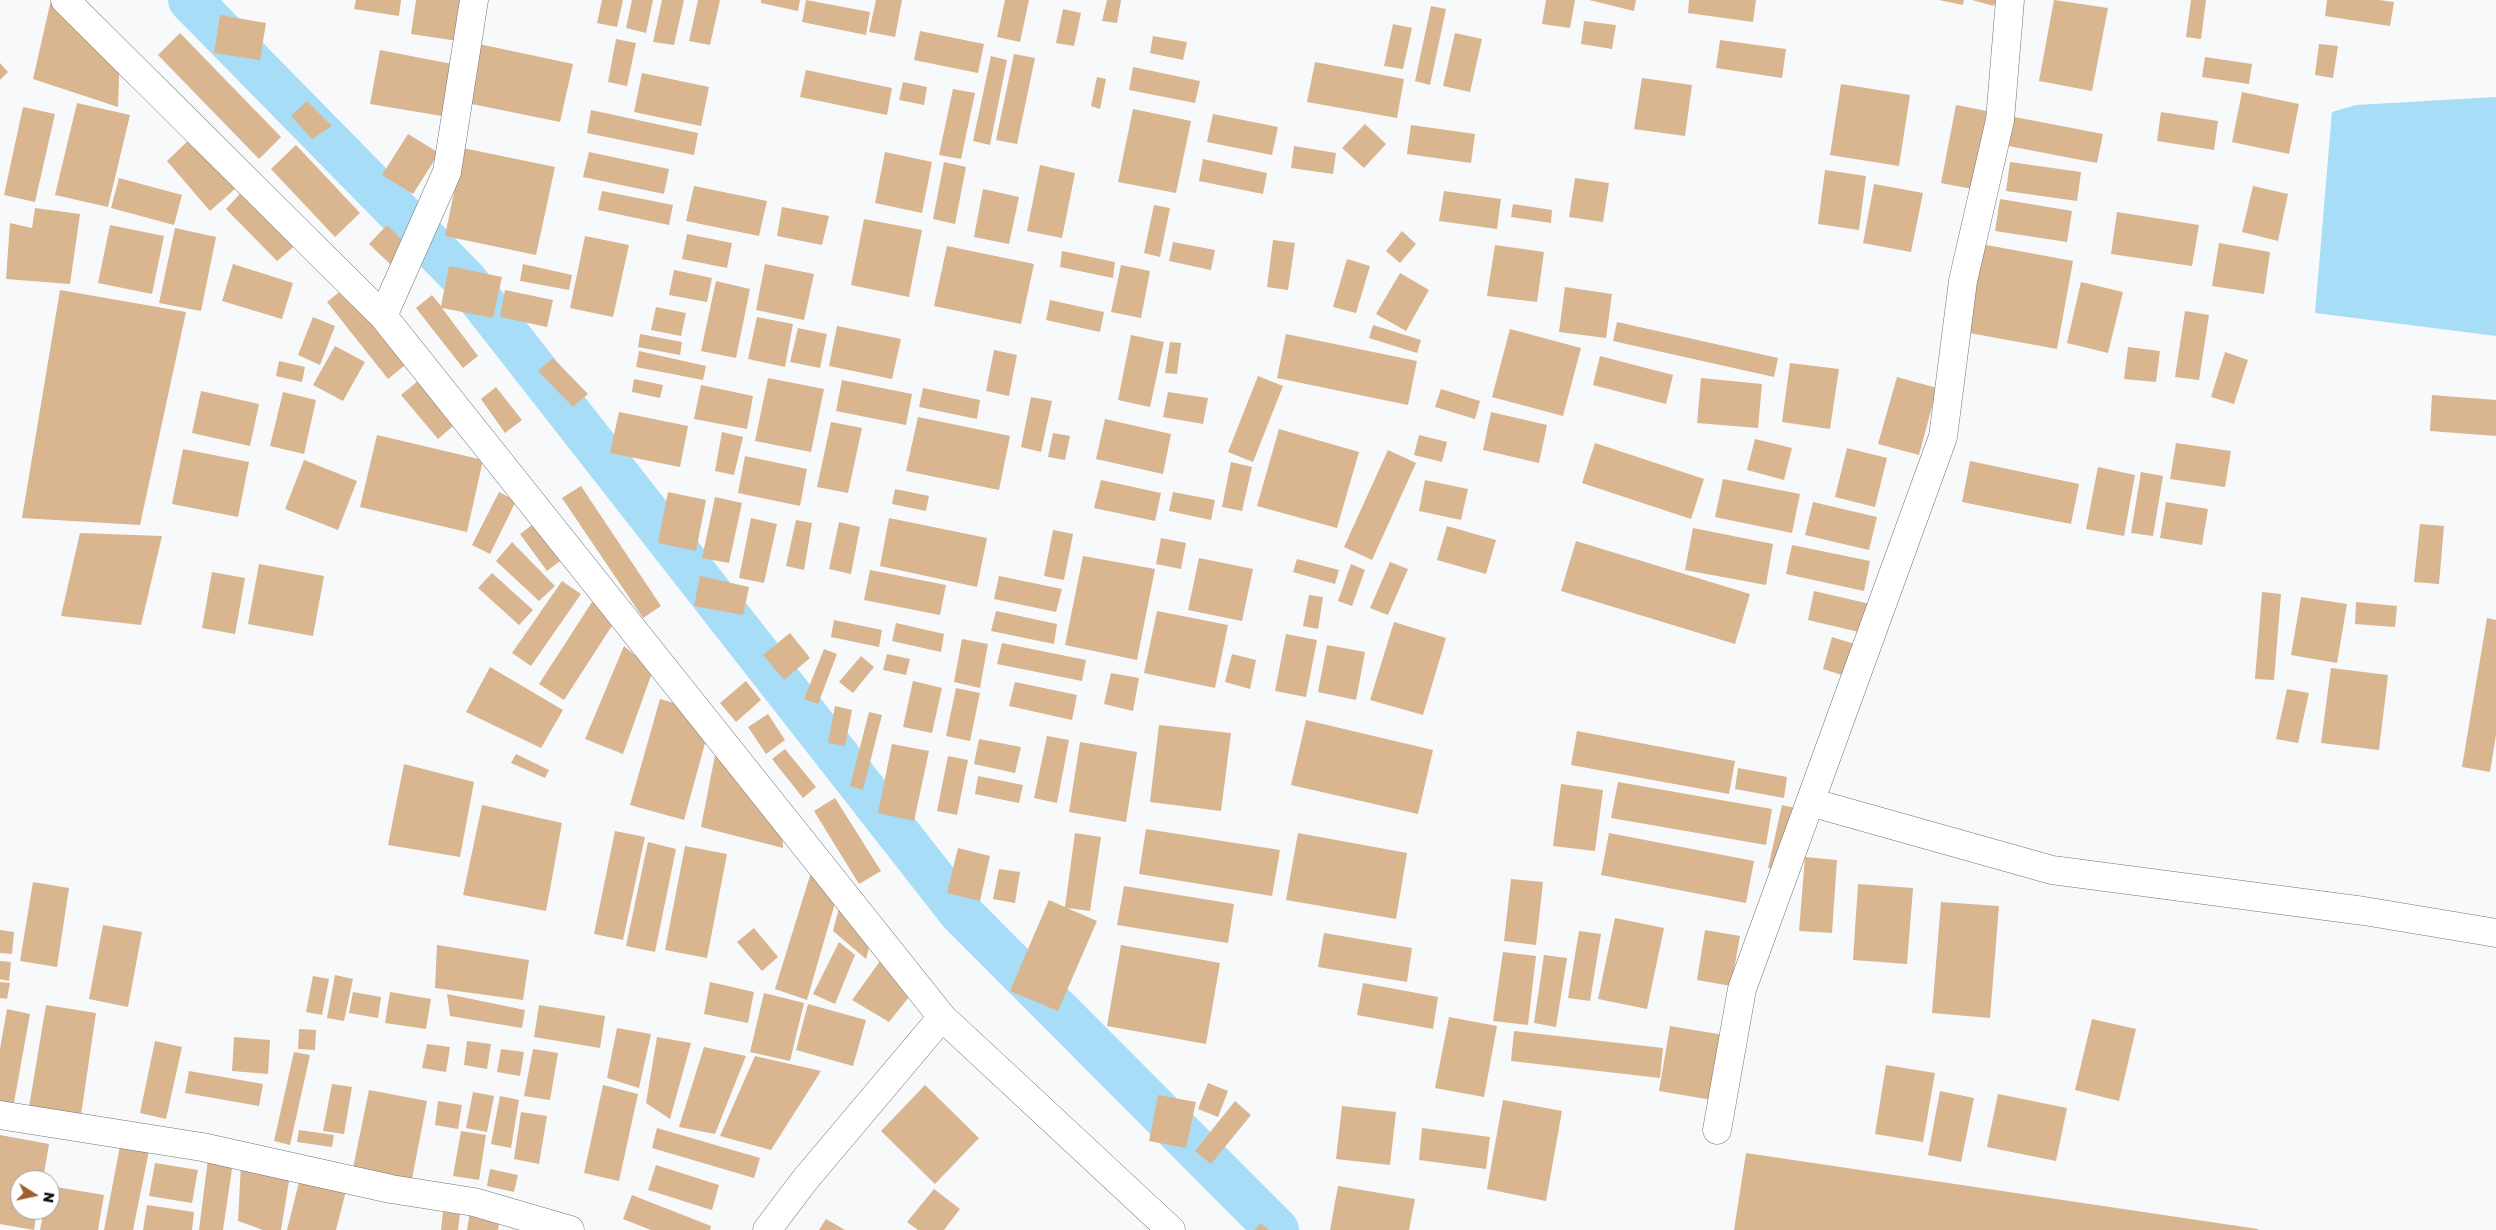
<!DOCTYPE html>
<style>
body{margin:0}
#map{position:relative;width:2496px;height:1230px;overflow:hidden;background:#f8f9fb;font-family:"Golos Text",sans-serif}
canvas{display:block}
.north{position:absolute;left:10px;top:1170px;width:50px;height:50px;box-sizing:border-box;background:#fff;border:1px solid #a0a0a0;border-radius:50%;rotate:100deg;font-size:14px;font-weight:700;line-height:20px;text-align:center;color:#111212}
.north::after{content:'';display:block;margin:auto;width:18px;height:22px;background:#a25f2e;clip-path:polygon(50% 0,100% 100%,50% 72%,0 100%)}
</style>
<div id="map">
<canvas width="2496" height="1230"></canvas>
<div class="north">N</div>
</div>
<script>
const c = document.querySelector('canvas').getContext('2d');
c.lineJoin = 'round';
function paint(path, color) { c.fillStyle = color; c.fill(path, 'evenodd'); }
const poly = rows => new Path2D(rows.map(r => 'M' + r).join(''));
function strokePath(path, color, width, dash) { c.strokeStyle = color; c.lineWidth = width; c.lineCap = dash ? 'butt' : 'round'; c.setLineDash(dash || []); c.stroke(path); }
paint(poly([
 [2496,97,2496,336,2315,313,2332,112,2356,105]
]), '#a8ddf7');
strokePath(poly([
 [190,0,466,281,960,912,1277,1230]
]), '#a8ddf7', 44);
paint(poly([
 [51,0,60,0,120,51,118,107,33,79],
 [356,0,401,0,399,16,354,9],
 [416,0,465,0,458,41,411,34],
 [602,0,623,0,617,27,597,23],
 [632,0,653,0,646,33,626,28],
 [662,0,684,0,674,45,653,42],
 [698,0,720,0,710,45,689,41],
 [761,0,800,0,798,11,761,3],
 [806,0,870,12,866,35,802,22],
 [876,0,902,0,895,37,869,32],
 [1005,0,1029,0,1020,42,997,37],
 [1107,0,1121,0,1117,23,1102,21],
 [1546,0,1575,0,1570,28,1542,24],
 [1589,0,1636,0,1634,11],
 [1689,0,1756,0,1753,22,1688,13],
 [1939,0,1964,0,1963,5],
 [1972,0,1996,0,1994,6],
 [2054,0,2108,8,2092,91,2039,81],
 [2191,0,2206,0,2201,39,2186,37],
 [2327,0,2379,0,2394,2,2390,26,2325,16],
 [1431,6,1446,9,1430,85,1415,81],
 [1063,9,1081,13,1074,46,1056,43],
 [220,15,266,23,260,60,214,53],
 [1584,21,1616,25,1612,49,1581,44],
 [1393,24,1412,28,1403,69,1384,66],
 [920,31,984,44,978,73,914,60],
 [180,33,281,137,259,159,158,55],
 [1455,33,1482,39,1470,92,1443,86],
 [1153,36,1187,42,1183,60,1150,53],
 [616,39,636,43,627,86,608,82],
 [1720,40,1786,49,1782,78,1716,68],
 [479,44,573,64,560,122,467,103],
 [2319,44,2338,46,2333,78,2315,75],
 [380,50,452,64,442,116,370,104],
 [1014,54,1035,58,1017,144,996,140],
 [991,56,1007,60,990,145,973,141],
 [2205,57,2252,64,2249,84,2202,77],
 [1315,62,1404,79,1397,118,1307,102],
 [0,63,8,72,0,80],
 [1133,67,1200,81,1195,103,1129,90],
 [806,70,892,88,887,115,800,97],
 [642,73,709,87,701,126,634,112],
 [1097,77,1106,79,1100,109,1091,106],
 [1642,78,1692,85,1685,136,1634,129],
 [903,82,927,87,924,105,899,100],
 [1841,84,1910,95,1899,166,1830,155],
 [953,89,975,93,961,159,939,155],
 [2242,92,2299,104,2289,154,2232,142],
 [307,101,332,126,312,139,291,116],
 [77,103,130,115,108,207,55,195],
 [1956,105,1992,112,1977,190,1941,183],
 [23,107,55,114,35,202,4,195],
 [1133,109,1191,121,1176,193,1118,182],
 [591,110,698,133,694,155,587,133],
 [2161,112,2218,121,2214,150,2157,141],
 [1213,114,1278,127,1272,155,1207,142],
 [2009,116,2103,134,2097,163,2003,145],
 [1365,124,1386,144,1364,168,1342,148],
 [1411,125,1475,134,1471,163,1407,154],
 [408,134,439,153,413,194,382,175],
 [194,135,235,189,210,211,167,161],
 [296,145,360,213,335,237,271,169],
 [1294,146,1336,153,1333,174,1291,168],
 [463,148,555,167,536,255,445,236],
 [589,152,669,169,664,194,583,177],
 [885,152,932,162,922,213,875,203],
 [1203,159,1267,173,1263,194,1199,181],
 [944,162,966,167,955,224,933,219],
 [2010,162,2081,172,2077,201,2006,191],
 [1040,165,1075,173,1062,238,1027,231],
 [1825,170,1866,176,1859,230,1818,224],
 [119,178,182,195,174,225,111,208],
 [1575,178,1609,183,1603,222,1569,217],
 [1874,184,1923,193,1911,252,1863,243],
 [247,186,298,243,277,261,226,209],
 [694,186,767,201,759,236,686,221],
 [2253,186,2288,194,2278,241,2242,232],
 [983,189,1019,197,1009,244,974,237],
 [602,191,673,205,669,225,598,210],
 [1444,191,1501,199,1497,229,1439,221],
 [2000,199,2072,211,2067,242,1995,231],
 [1513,204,1552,210,1551,223,1511,217],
 [1154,205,1170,208,1160,257,1144,253],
 [782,207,829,216,822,245,777,236],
 [35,208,80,214,70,284,6,279,10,223,32,228],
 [2117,212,2199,225,2192,266,2111,254],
 [864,219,922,230,909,297,851,285],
 [110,225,164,236,152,294,98,283],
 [387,225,408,246,390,264,369,244],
 [175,228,216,237,201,311,159,303],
 [1402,231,1416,244,1400,263,1386,251],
 [687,234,732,243,727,268,682,259],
 [585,236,629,245,613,317,570,308],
 [1273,240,1295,243,1288,290,1267,287],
 [1173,242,1215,250,1211,270,1169,261],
 [2219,243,2270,252,2264,294,2212,286],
 [1981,244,2073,261,2057,349,1964,332],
 [1495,245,1544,252,1537,302,1487,296],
 [947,246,1034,264,1021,324,934,306],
 [1062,251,1115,262,1113,278,1060,267],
 [1347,259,1370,266,1356,313,1333,307],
 [233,264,293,283,282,319,222,301],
 [523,264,572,275,569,290,520,281],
 [765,264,814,274,804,320,756,310],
 [1121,265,1150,271,1141,318,1111,312],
 [449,266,502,277,493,318,442,308,478,356,463,368,416,308,432,295,441,306],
 [674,270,712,278,707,302,669,295],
 [1400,273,1429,290,1406,331,1376,314],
 [354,280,415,357,388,379,327,302],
 [716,281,750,289,736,358,701,351],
 [2081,282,2123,292,2108,353,2067,343],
 [1565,287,1612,294,1606,338,1559,332],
 [60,290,186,312,140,525,22,518],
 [505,290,553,300,547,327,500,317],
 [1050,300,1104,312,1100,332,1046,320],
 [656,307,686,313,681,336,651,330],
 [2185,311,2209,315,2199,380,2175,377],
 [313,317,335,326,320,365,298,355],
 [757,317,793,324,785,367,748,359],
 [1617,322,1778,358,1774,377,1613,341],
 [1373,325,1421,340,1417,353,1369,338],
 [837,326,901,339,892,379,829,366],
 [798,328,827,334,820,368,790,362],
 [1510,329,1581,348,1563,416,1492,397],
 [640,334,682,342,680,355,638,347],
 [1286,334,1417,361,1408,405,1277,378],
 [1131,335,1164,342,1150,407,1118,400],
 [1170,342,1181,343,1177,374,1165,373],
 [335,346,365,362,343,401,313,385],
 [2128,347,2160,351,2156,382,2124,379],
 [994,350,1017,355,1009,396,986,391],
 [639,351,706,366,703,380,636,367],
 [2225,352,2248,360,2234,404,2211,397],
 [1600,356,1673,375,1666,404,1593,385],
 [553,358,588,394,573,407,538,371],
 [279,361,305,367,302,382,276,376],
 [1790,363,1839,369,1830,429,1782,422],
 [424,376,461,419,438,439,401,395],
 [1258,376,1283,386,1253,462,1228,452],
 [1897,377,1937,388,1919,455,1878,444],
 [768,378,824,389,811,452,755,441],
 [1701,378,1762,384,1758,428,1697,423],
 [634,379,663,385,660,398,632,392],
 [842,380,912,394,906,425,836,411],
 [701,385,753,396,747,429,694,419],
 [496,387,522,420,505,433,481,399],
 [923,388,980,400,977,419,919,407],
 [1441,389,1480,401,1475,419,1435,407],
 [201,391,259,404,250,446,192,433],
 [283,392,316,400,304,454,270,446],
 [1168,392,1208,398,1203,424,1163,417],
 [2432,395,2496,400,2496,436,2430,431],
 [1031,397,1052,401,1041,452,1021,447],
 [619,412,688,426,680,467,610,453],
 [1491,412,1547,425,1539,463,1483,450],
 [918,417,1010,436,999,490,906,471],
 [1105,419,1171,434,1163,474,1096,459],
 [831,422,862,428,848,493,817,487],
 [1279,429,1359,452,1337,528,1257,506],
 [722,432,743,437,734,475,715,471],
 [1053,433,1070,436,1065,460,1048,457],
 [377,435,483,460,467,532,360,507],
 [1419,435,1447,442,1442,462,1414,455],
 [1755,439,1792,448,1784,480,1747,470],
 [1595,443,1704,479,1691,519,1582,483],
 [2176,443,2231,451,2225,487,2170,479],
 [1847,448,1887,458,1875,507,1835,497],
 [183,449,249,462,238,517,172,504],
 [1388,450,1416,463,1372,560,1344,547],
 [745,456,807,469,800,506,738,493],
 [304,460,357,481,338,530,285,509],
 [1970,461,2079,484,2071,524,1962,502],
 [1231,462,1252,467,1242,511,1222,507],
 [2098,467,2135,475,2124,536,2086,529],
 [2141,472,2163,476,2153,536,2131,533],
 [1723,479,1800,494,1792,533,1715,517],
 [1101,480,1161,493,1155,521,1094,508],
 [1425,480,1468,489,1461,520,1419,511],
 [581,486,661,606,643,618,562,498],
 [895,489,929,496,926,511,892,504],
 [499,492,516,501,490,554,472,545],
 [668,492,706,500,696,551,658,543],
 [1173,492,1215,500,1211,520,1169,511],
 [715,497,742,503,729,563,702,558],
 [1813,502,1877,517,1869,550,1805,535],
 [2166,502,2208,509,2202,545,2160,538],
 [751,518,777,524,764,583,739,578],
 [889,518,987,538,977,587,880,566],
 [796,520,812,523,804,570,786,566],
 [536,522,564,558,547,571,520,534],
 [839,522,860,527,851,574,829,569],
 [2420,524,2444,526,2439,584,2414,582],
 [1447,526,1496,540,1486,574,1437,560],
 [1693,528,1773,544,1766,585,1685,570],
 [1053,530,1073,534,1064,580,1044,576],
 [80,533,162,536,141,625,61,616],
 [1161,538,1186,543,1181,569,1156,564],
 [1576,541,1750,594,1735,644,1561,591],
 [512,542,555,586,539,601,496,561],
 [1792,545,1870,561,1864,591,1786,574],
 [1083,556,1155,569,1137,660,1065,645],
 [1199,558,1253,569,1242,621,1188,610],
 [1297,559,1339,570,1335,584,1293,572],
 [1390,562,1408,569,1388,615,1370,608],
 [259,564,324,576,313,636,248,624],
 [1351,564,1365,570,1352,606,1338,601],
 [870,570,946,585,940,615,864,600],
 [212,572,245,578,235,634,202,628],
 [492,573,533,610,519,625,478,588],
 [700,576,749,587,743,615,694,606],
 [999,576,1062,589,1056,612,994,599],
 [562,581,581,594,531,666,512,653],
 [1814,591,1870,604,1863,633,1808,620],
 [2262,592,2281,594,2274,680,2255,679],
 [1309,595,1323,597,1318,629,1303,626],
 [2301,597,2347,604,2337,663,2291,655],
 [592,602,617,618,564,700,539,684],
 [2356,602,2397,606,2395,627,2355,624],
 [996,611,1057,624,1054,644,991,631],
 [1157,611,1228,625,1215,688,1144,673],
 [2487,618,2496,620,2496,735,2490,772,2462,767],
 [834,620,882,630,879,647,831,637],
 [1394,622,1446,638,1423,715,1370,700],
 [896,623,944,634,941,652,892,641],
 [790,633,810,658,784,680,763,655],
 [1286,634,1317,640,1306,697,1275,691],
 [1832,637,1858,645,1848,677,1823,669],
 [962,639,988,644,980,688,954,682],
 [1002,643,1086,660,1082,681,997,664],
 [1327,645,1365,652,1356,700,1318,692],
 [624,646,653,670,623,754,585,739],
 [824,649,837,654,818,704,804,699],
 [887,654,910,659,906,675,883,670],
 [1232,654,1256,660,1250,689,1225,682],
 [861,656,874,667,853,693,839,682],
 [490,667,563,710,541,748,466,712],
 [2331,668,2388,675,2379,750,2321,743],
 [1111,673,1139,678,1133,711,1104,704],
 [746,681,761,700,736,722,720,703],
 [913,681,942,688,932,733,903,727],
 [1015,682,1077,695,1072,720,1009,706],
 [956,688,980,693,970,741,946,736],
 [2287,689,2309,693,2298,743,2276,739],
 [660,699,713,714,684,820,630,805],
 [835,706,852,710,845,746,828,743],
 [869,712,882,715,863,790,850,786],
 [768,714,785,740,766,754,748,727],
 [1306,720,1433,750,1418,814,1291,785],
 [1159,725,1231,733,1221,811,1150,802],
 [1577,731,1735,761,1729,794,1571,765],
 [1047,736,1069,740,1057,803,1034,798],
 [979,739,1021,747,1015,773,974,764],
 [1080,742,1137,752,1126,822,1069,812],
 [892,744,929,751,914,821,878,813],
 [717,745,782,830,783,848,701,827],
 [785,749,816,787,803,798,772,759],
 [516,754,549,770,545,778,511,763],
 [948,756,968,760,957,815,937,811],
 [404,764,474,782,460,857,388,845],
 [1738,768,1787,777,1784,798,1735,789],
 [978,776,1023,785,1019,803,975,794],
 [1618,782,1772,809,1766,845,1611,818],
 [1561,784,1603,790,1595,851,1553,846],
 [835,798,881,871,859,884,814,811],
 [482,805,562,823,546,911,463,895],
 [1782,805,1796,808,1782,871,1768,868],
 [1146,829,1280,850,1272,896,1139,874],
 [615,831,645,837,623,940,594,934],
 [1075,833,1101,837,1090,911,1067,908,1097,921,1058,1011,1010,991,1049,900,1065,907],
 [1298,833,1407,853,1396,919,1286,900],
 [1609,833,1754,861,1746,903,1601,875],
 [648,842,676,849,655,952,626,946],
 [685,846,727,854,707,958,665,950],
 [958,848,990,856,980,901,947,893],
 [1805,857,1837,860,1832,933,1799,931],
 [813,866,837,896,807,1000,775,989],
 [999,869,1020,872,1015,903,993,899],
 [1511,879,1543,882,1536,945,1504,941],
 [33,882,69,888,57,967,20,961],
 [1858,884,1913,888,1907,964,1853,960],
 [1124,886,1234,904,1228,943,1117,925],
 [1941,902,1999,906,1990,1018,1932,1013],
 [840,904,871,940,866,959,833,931],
 [1615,918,1664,928,1647,1009,1598,999],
 [103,925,142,932,128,1007,89,999],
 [754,928,778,957,762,971,737,942],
 [0,930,14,932,12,954,0,953],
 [1705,930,1740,936,1731,986,1697,980],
 [1579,931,1601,934,1590,1001,1568,998],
 [1324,933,1412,948,1407,982,1318,967],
 [839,942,855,955,835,1004,813,994],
 [437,945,529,960,523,1000,435,988],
 [1121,945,1220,963,1206,1044,1107,1026],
 [1503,952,1536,956,1528,1025,1493,1021],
 [1544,955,1567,958,1556,1027,1534,1023],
 [883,957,913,992,889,1022,852,1000],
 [0,961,11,962,9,981,0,979],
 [335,975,353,979,344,1021,327,1018],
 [313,976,329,979,322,1015,306,1012],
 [0,982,10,983,7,999,0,998],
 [710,982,754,992,748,1023,704,1014],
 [1363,983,1438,997,1433,1029,1357,1015],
 [353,992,381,997,378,1018,349,1013],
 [390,992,431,999,426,1029,385,1023],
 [764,993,804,1003,790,1061,750,1052],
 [447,994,525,1010,522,1028,450,1016],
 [808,1004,866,1020,853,1066,796,1050],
 [46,1005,96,1013,81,1115,29,1107],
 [539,1005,605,1016,600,1048,534,1037],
 [7,1009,30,1014,13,1108,0,1106,0,1049],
 [1449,1017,1497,1026,1484,1097,1435,1088],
 [2092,1019,2136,1029,2119,1101,2075,1090],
 [1670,1026,1724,1035,1712,1100,1659,1091],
 [617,1028,651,1034,639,1088,607,1078],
 [299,1029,316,1030,315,1050,298,1049],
 [1514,1031,1663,1048,1660,1078,1511,1061],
 [234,1037,270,1040,268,1074,232,1071],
 [657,1037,691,1043,670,1119,646,1103],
 [155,1041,182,1047,166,1119,140,1113],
 [467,1041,491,1044,487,1069,464,1065],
 [427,1044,450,1047,446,1072,422,1068],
 [704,1047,746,1056,715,1134,679,1127],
 [501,1049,524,1052,520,1076,497,1072],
 [533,1049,558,1053,550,1100,524,1096],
 [294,1052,310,1055,290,1145,274,1141],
 [755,1056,821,1071,771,1150,720,1136],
 [1886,1065,1935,1073,1923,1142,1875,1134],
 [189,1071,263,1084,259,1106,185,1093],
 [1208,1083,1228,1091,1218,1117,1198,1109],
 [332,1084,352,1087,344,1134,323,1131],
 [603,1085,638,1094,619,1181,584,1173],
 [925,1085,979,1138,935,1184,881,1131],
 [369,1090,427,1101,412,1179,353,1168],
 [1940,1091,1974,1098,1961,1162,1928,1155],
 [473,1092,494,1096,487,1132,466,1128],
 [1998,1094,2067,1108,2056,1161,1987,1147],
 [1158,1095,1196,1102,1186,1148,1149,1141],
 [500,1096,519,1100,511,1148,491,1144],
 [1503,1100,1562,1111,1546,1201,1487,1189],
 [438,1101,462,1105,458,1129,435,1125],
 [1235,1101,1251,1115,1211,1164,1195,1151],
 [1342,1106,1396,1112,1390,1165,1336,1159],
 [521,1112,547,1116,539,1164,514,1159],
 [657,1128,760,1158,754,1178,652,1148],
 [1422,1128,1490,1137,1486,1169,1419,1160],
 [123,1130,152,1136,133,1230,104,1230],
 [299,1130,334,1135,332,1147,297,1142],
 [461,1131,486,1135,479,1180,453,1176],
 [0,1135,49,1144,43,1180,20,1180,20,1210,37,1210,34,1230,0,1224],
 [1746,1153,2258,1229,2258,1230,1734,1230],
 [208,1159,233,1162,223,1230,199,1230],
 [155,1163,198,1170,192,1203,149,1196],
 [241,1165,290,1175,281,1230,263,1230,238,1221],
 [656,1165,719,1185,712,1210,648,1190],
 [490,1169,518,1175,514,1192,487,1186],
 [300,1178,346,1191,336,1230,287,1230],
 [50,1186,104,1195,98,1230,40,1230,44,1210,50,1210],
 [1338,1186,1415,1199,1409,1230,1330,1230],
 [934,1189,960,1209,944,1230,918,1230,907,1222],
 [632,1195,711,1226,710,1230,651,1230,623,1219],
 [147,1205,194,1212,192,1230,143,1230],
 [471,1205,501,1211,498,1230,467,1230],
 [443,1212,460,1214,458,1230,441,1230],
 [826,1219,845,1230,819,1230],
 [1260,1223,1269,1230,1255,1230]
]), '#d9b590');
const minor = poly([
 [65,0,383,316,942,1017,1171,1230],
 [383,316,447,172,474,0],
 [1810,802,2052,870,2364,911,2496,933],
 [0,1115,202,1147,391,1189,474,1202,570,1230],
 [1717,1130,1742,989,1943,437,1963,281,2000,120,2010,0],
 [767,1230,804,1181,942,1017]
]);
strokePath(minor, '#727375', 29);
strokePath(minor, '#fff', 28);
</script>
